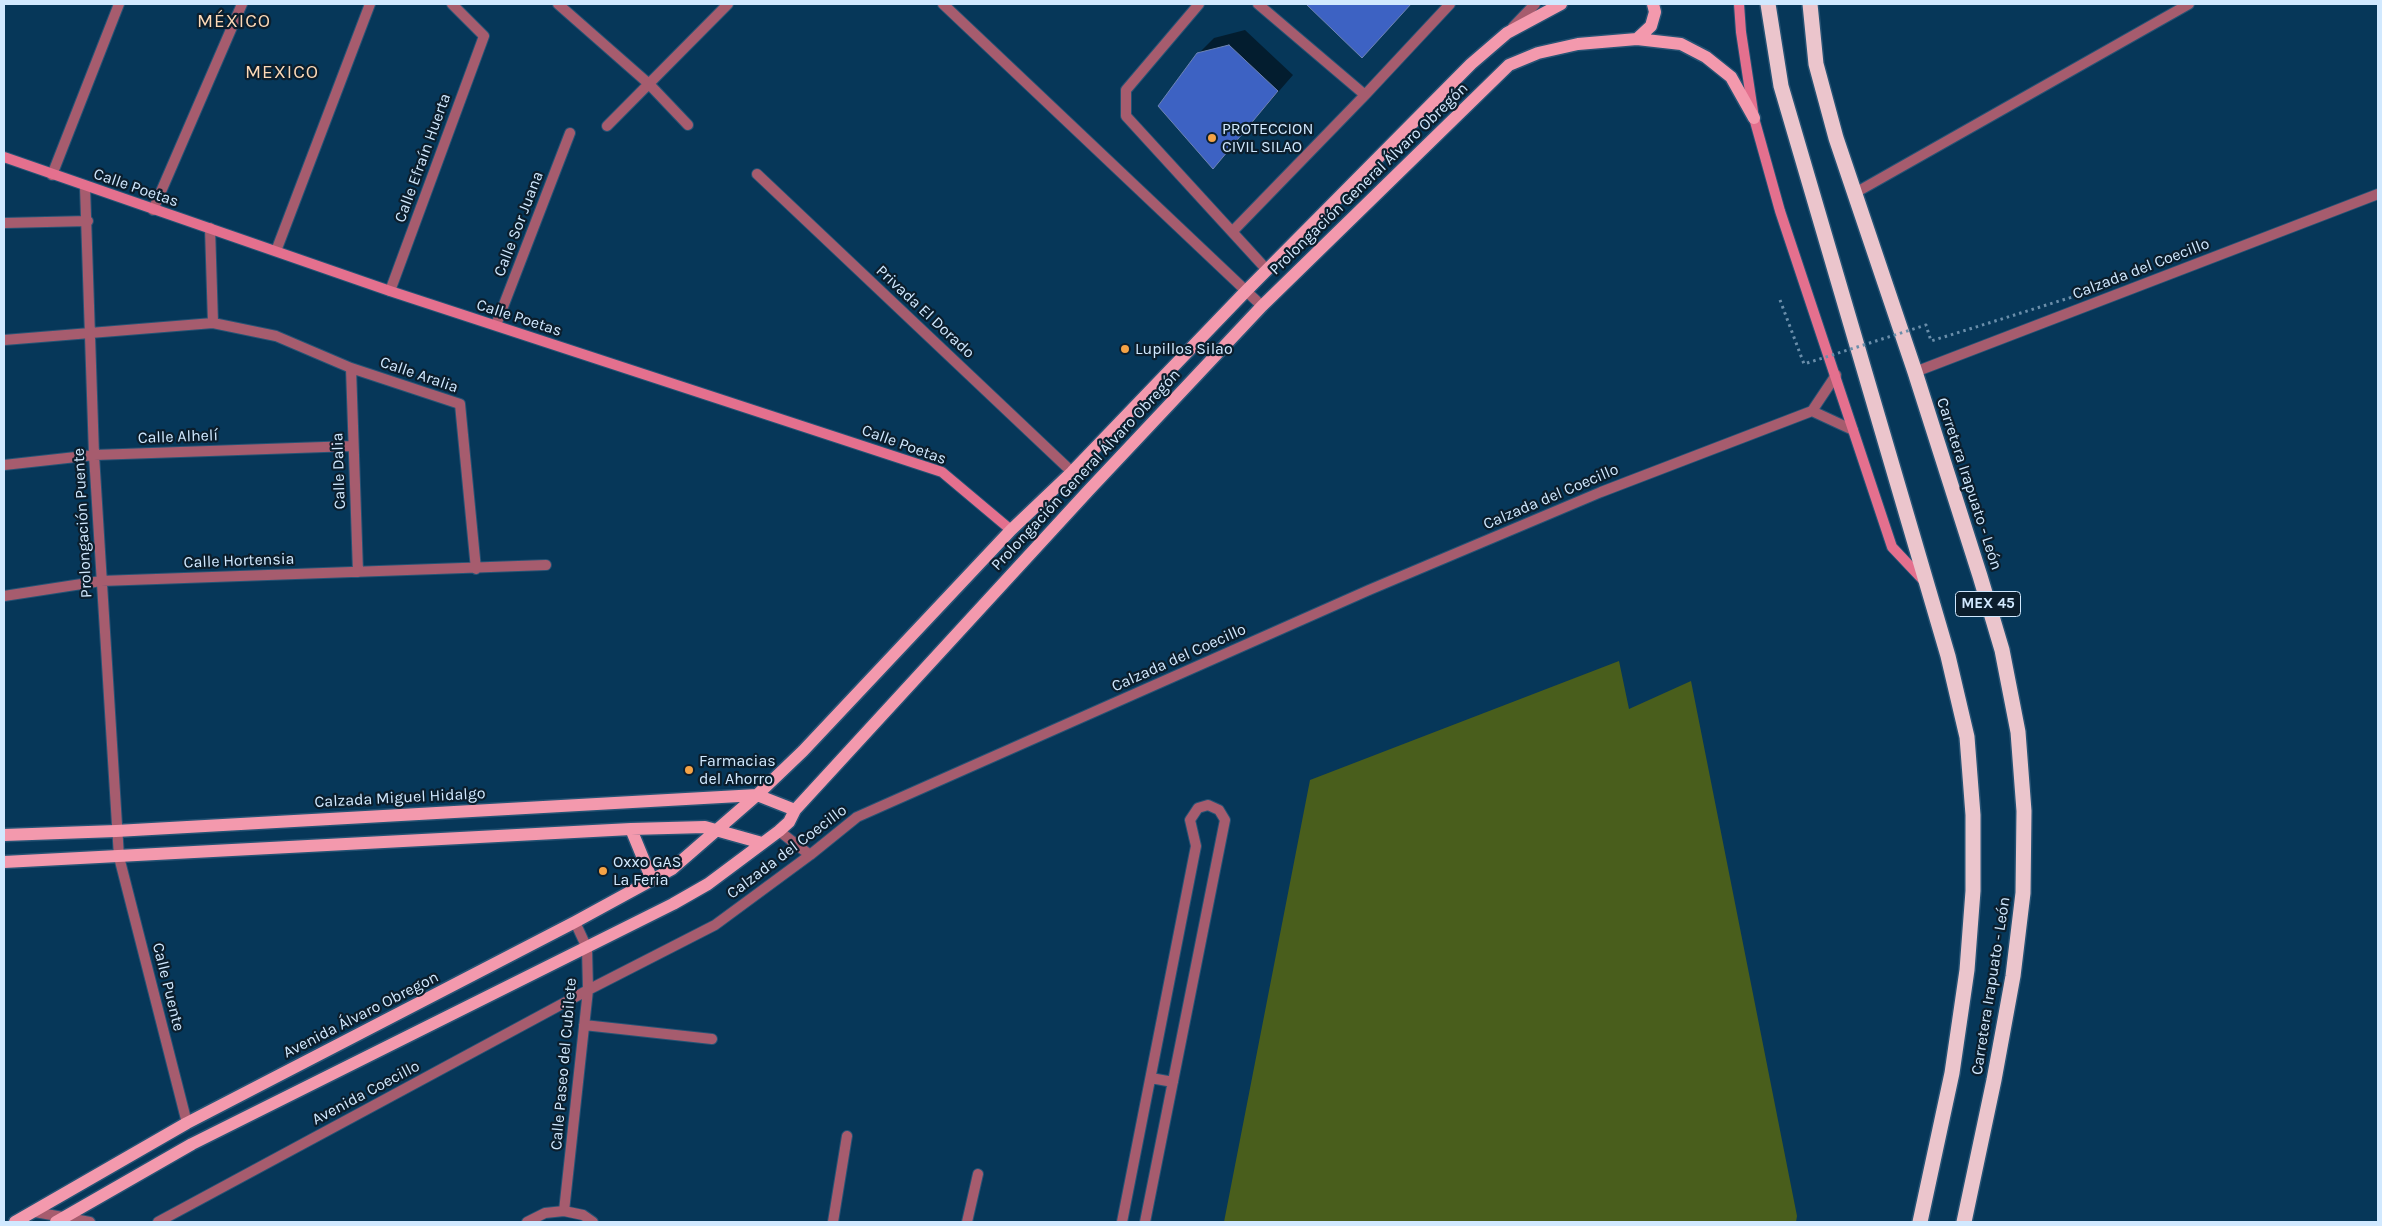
<!DOCTYPE html>
<meta charset="utf-8">
<style>
body{margin:0}
#map{position:relative;width:2382px;height:1226px;overflow:hidden;background:#063759;font-family:Karla,sans-serif}
canvas{display:block}
.frame{position:absolute;inset:0;border:5px solid #d1e9ff;pointer-events:none}
</style>
<div id="map">
<canvas width="2382" height="1226"></canvas>
<div class="frame"></div>
</div>
<script>
const c = document.querySelector('canvas').getContext('2d');
c.lineJoin = 'round';
function paint(path, color) { c.fillStyle = color; c.fill(path, 'evenodd'); }
const poly = rows => new Path2D(rows.map(r => 'M' + r).join(''));
function strokePath(path, color, width, dash) { c.strokeStyle = color; c.lineWidth = width; c.lineCap = dash ? 'butt' : 'round'; c.setLineDash(dash || []); c.stroke(path); }
function label(font, color, halo, rows, align = 'center') {
  c.font = font + ' Karla,sans-serif'; c.lineWidth = 4.5; c.setLineDash([]); c.textBaseline = 'middle'; c.strokeStyle = halo; c.fillStyle = color; for (const [text, x, y, turn = 0] of rows) {
    c.save(); c.translate(x, y); c.rotate((+turn || 0) * Math.PI / 180); c.textAlign = isNaN(turn) ? turn : align; if (halo) c.strokeText(text, 0, 0); c.fillText(text, 0, 0); c.restore();
  }
}
paint(poly([
 [1619,661,1629,709,1691,681,1797,1216,1796,1222,1224,1222,1310,780]
]), '#495e1c');
paint(poly([
 [1308,4,1411,4,1362,57],
 [1245,30,1293,75,1213,167,1198,54,1214,38]
]), '#0007');
const building = poly([
 [1306,4,1411,4,1362,58,1306,4],
 [1229,45,1278,91,1213,169,1158,106,1197,53,1229,45]
]);
paint(building, '#3d62c3');
strokePath(building, '#6e84b4', 1);
const lane = poly([
 [1199,4,1126,90,1126,116,1267,270],
 [1365,95,1450,4],
 [1855,193,2189,4],
 [1232,232,1365,95,1258,4]
]);
const street = poly([
 [558,4,649,84,688,125],
 [943,4,1262,306],
 [1513,27,1535,4],
 [607,126,728,4],
 [757,174,1072,472],
 [52,175,119,4],
 [85,187,94,455,119,857,187,1123],
 [153,210,242,4],
 [4,223,88,221],
 [210,228,213,323],
 [276,251,370,4],
 [390,291,484,36,452,4],
 [496,325,570,133],
 [4,340,213,323,276,336,351,368,460,404,476,569],
 [351,368,358,572],
 [1915,372,2378,194],
 [1812,411,1853,430],
 [4,465,94,455,353,446],
 [4,596,101,581,546,565],
 [779,831,810,855],
 [584,1025,712,1039],
 [1151,1078,1173,1082],
 [564,1211,588,990,587,948,575,922],
 [35,1212,90,1222],
 [158,1222,588,990,715,925,810,855,857,817,1369,590,1601,492,1812,411,1836,375],
 [527,1222,545,1213,564,1211,583,1215,593,1222],
 [833,1222,847,1136],
 [967,1222,978,1174],
 [1122,1222,1196,846,1190,820,1198,808,1208,805,1219,810,1225,820,1145,1222]
]);
const secondary = poly([
 [1739,4,1741,32,1754,118,1780,211,1892,547,1925,582],
 [4,157,390,291,942,472,1011,530]
]);
const primary = poly([
 [1637,39,1651,26,1655,12,1653,4],
 [631,829,652,880],
 [4,835,116,831,757,795,795,810],
 [4,862,631,829,705,827,762,843],
 [15,1222,187,1123,575,922,672,869,757,795,803,751,1011,530,1072,472,1246,291,1471,64,1507,33,1561,4],
 [56,1222,192,1144,673,904,708,884,779,831,789,822,795,810,1089,490,1262,306,1509,65,1538,53,1578,44,1637,39,1681,44,1706,57,1731,77,1754,118]
]);
const highway = poly([
 [1768,4,1781,86,1948,656,1967,737,1973,815,1973,891,1967,970,1952,1073,1920,1222],
 [1810,4,1816,64,1836,138,1915,372,1980,576,2002,650,2018,732,2024,811,2023,893,2013,976,1994,1080,1964,1222]
]);
strokePath(lane, '#265374', 12);
strokePath(street, '#265374', 12);
strokePath(secondary, '#265374', 12);
strokePath(primary, '#265374', 15);
strokePath(highway, '#265374', 18);
strokePath(lane, '#a65c6e', 10);
strokePath(street, '#a65c6e', 10);
strokePath(secondary, '#e4708e', 10);
strokePath(primary, '#f399ad', 12);
strokePath(highway, '#ebc5cc', 15);
strokePath(poly([
 [1780,300,1804,364,1926,325,1931,341,2085,293]
]), '#6a8eaa', 3, [2.5, 4]);
for (const [x, y, r, color] of [
 [1212,138,5,"#f5a346"],
 [1125,349,5,"#f5a346"],
 [689,770,5,"#f5a346"],
 [603,871,5,"#f5a346"]
]) { const dot = new Path2D(); dot.arc(x, y, r, 0, 2 * Math.PI); c.fillStyle = color; c.fill(dot); strokePath(dot, '#0b1e2d', 2); }
for (const [x, y, w] of [
 [1988,604,65]
]) { const box = new Path2D(); box.roundRect(x - w / 2, y - 12.5, w, 25, 4); c.fillStyle = '#0b1e2d'; c.fill(box); strokePath(box, '#d1e9ff', 1); }
label('bold 15px', '#d1e9ff', null, [
 ["MEX 45",1988,604]
]);
label('16px', '#d1e9ff', '#0b1e2d', [
 ["PROTECCION",1222,129],
 ["CIVIL SILAO",1222,147],
 ["Lupillos Silao",1135,349],
 ["Farmacias",699,761],
 ["del Ahorro",699,779],
 ["Oxxo GAS",613,862],
 ["La Feria",613,880]
], 'left');
label('16px', '#d1e9ff', '#0b1e2d', [
 ["Calle Efraín Huerta",423,158,-70],
 ["Prolongación General Álvaro Obregón",1369,179,-44],
 ["Calle Poetas",136,188,19],
 ["Calle Sor Juana",519,224,-69],
 ["Calzada del Coecillo",2141,269,-21],
 ["Privada El Dorado",925,312,43],
 ["Calle Poetas",519,318,18],
 ["Calle Aralia",419,375,19],
 ["Calle Alhelí",178,437,-2],
 ["Calle Poetas",904,445,20],
 ["Prolongación General Álvaro Obregón",1086,470,-47],
 ["Calle Dalia",339,471,-92],
 ["Carretera Irapuato - León",1969,484,72],
 ["Calzada del Coecillo",1551,497,-23],
 ["Prolongación Puente",83,523,-93],
 ["Calle Hortensia",239,561,-2],
 ["Calzada del Coecillo",1179,658,-24],
 ["Calzada Miguel Hidalgo",400,798,-3],
 ["Calzada del Coecillo",787,852,-37],
 ["Carretera Irapuato - León",1991,986,-81],
 ["Calle Puente",168,987,76],
 ["Avenida Álvaro Obregon",361,1015,-27],
 ["Calle Paseo del Cubilete",564,1064,-85],
 ["Avenida Coecillo",366,1093,-28]
]);
c.letterSpacing = '1px';
label('19px', '#fdd9b7', '#0b1e2d', [
 ["MÉXICO",234,22],
 ["MEXICO",282,73]
]);
c.letterSpacing = '0px';
</script>
